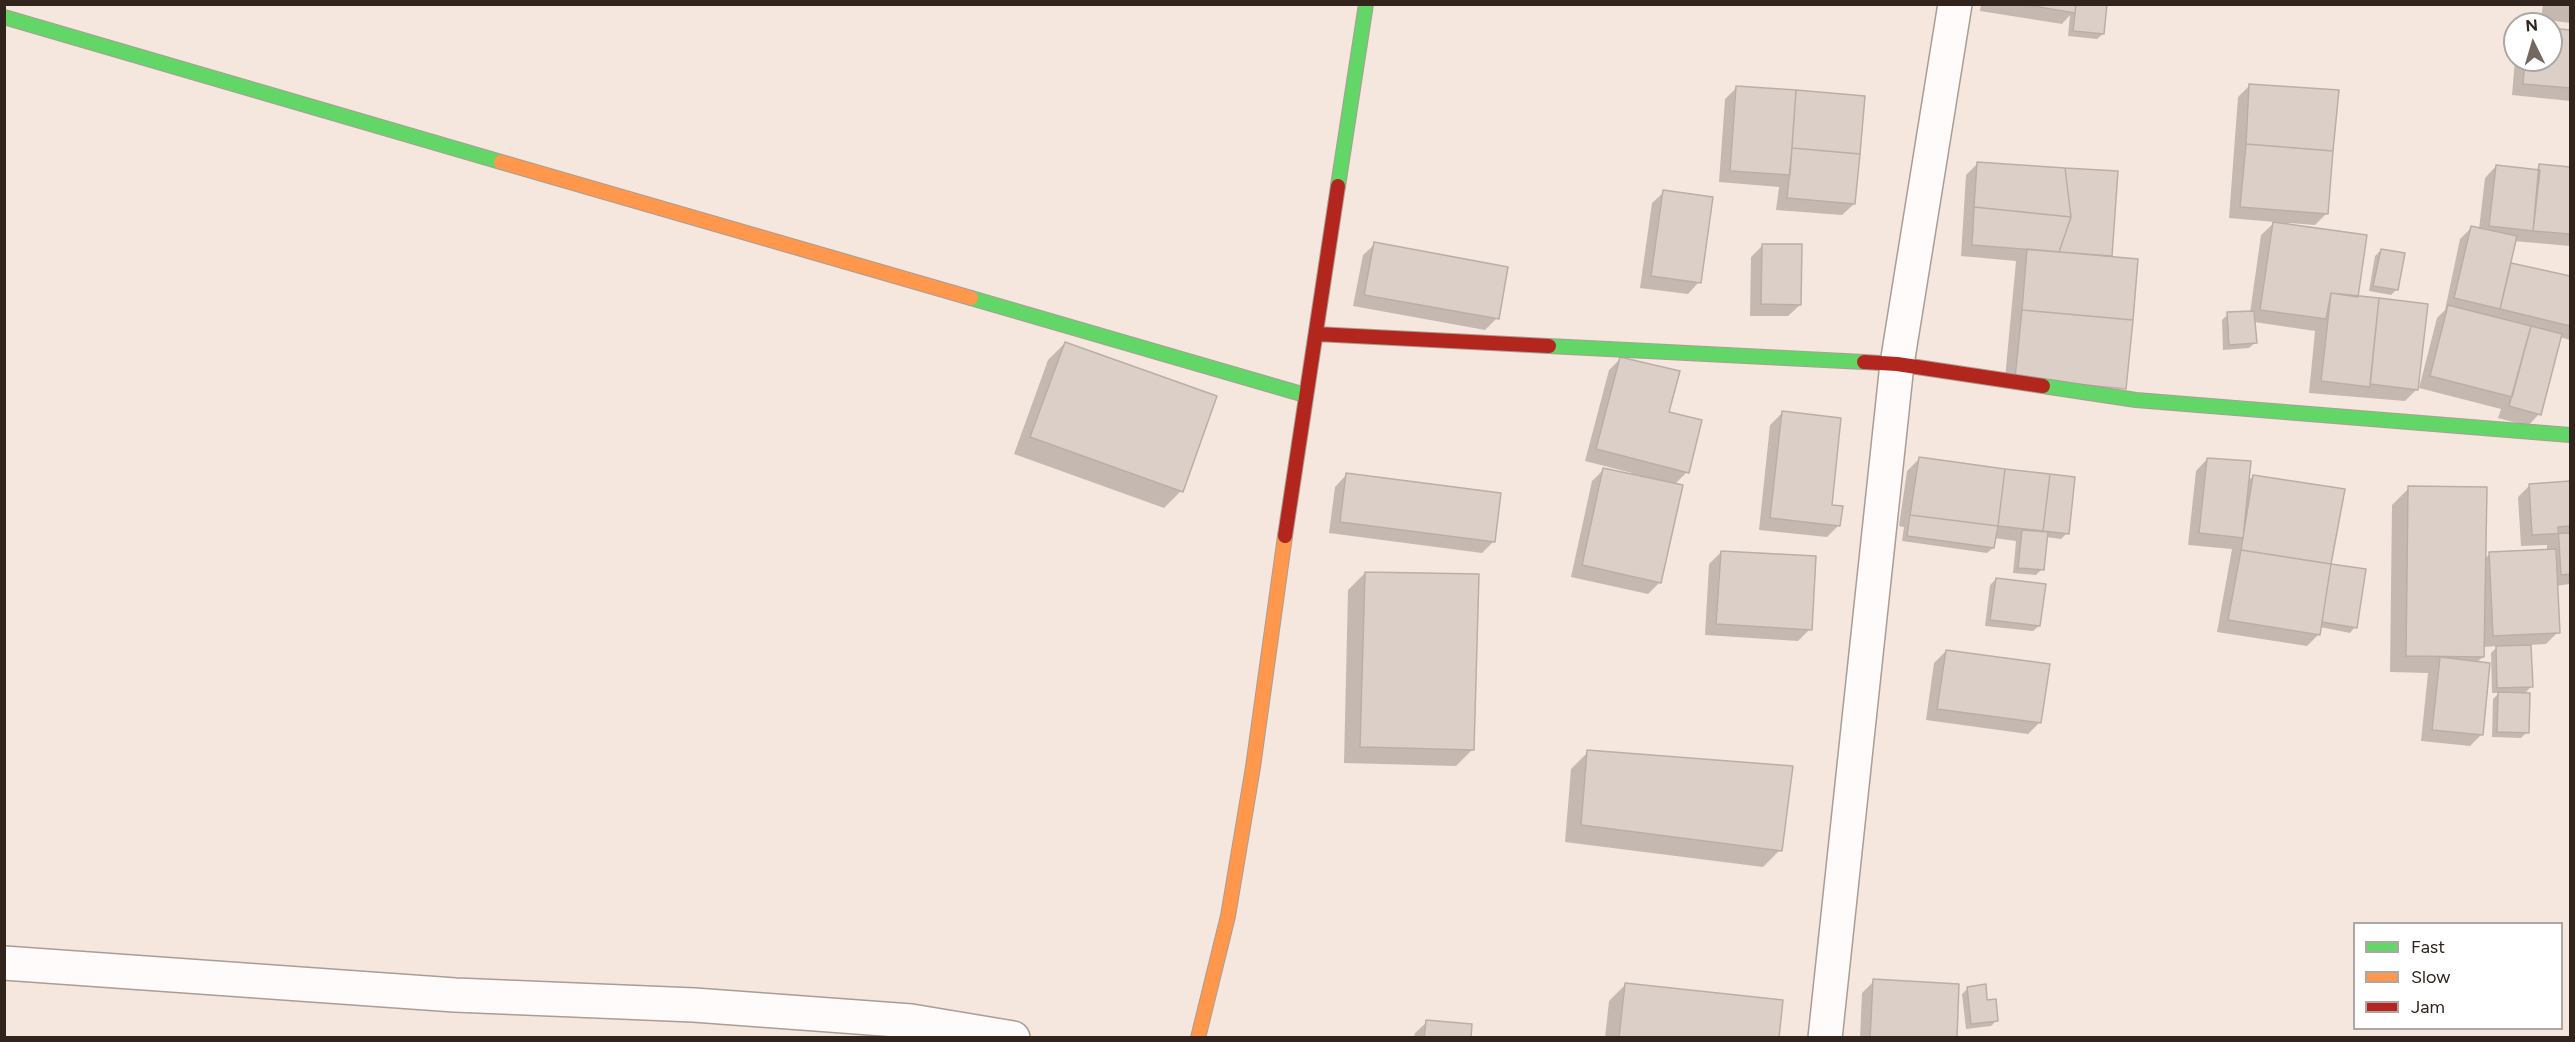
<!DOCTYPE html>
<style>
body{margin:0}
#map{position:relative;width:2575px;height:1042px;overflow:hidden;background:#f5e7de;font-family:Figtree,sans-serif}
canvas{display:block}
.frame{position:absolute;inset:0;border:6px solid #30241d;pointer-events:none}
.legend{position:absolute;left:2353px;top:922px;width:210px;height:108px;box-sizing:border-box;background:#fff;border:2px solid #aca7a5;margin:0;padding:8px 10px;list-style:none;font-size:18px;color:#30241d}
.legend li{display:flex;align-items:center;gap:12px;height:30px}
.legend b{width:30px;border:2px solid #aca7a5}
.north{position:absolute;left:2503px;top:12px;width:60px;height:60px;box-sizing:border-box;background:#fff;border:2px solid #aca7a5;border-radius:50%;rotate:355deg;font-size:16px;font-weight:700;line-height:24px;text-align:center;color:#30241d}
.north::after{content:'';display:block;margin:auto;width:21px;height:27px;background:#756861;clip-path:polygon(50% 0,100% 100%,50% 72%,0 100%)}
</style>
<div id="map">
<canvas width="2575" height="1042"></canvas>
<div class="frame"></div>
<ul class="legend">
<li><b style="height:8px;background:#63d668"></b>Fast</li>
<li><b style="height:8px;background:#ff974d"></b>Slow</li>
<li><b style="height:8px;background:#b3261e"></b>Jam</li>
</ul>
<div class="north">N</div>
</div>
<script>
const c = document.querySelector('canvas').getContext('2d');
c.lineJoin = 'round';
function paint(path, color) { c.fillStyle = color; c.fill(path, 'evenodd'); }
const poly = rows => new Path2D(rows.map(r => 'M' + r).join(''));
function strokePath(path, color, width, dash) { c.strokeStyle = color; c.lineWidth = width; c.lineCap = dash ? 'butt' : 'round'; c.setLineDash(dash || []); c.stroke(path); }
paint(poly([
 [1981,4,2106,4,2103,34,2097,39,2068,36,2070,15,2062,24,1980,11],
 [2543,4,2570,4,2570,23,2541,19],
 [2551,30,2570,32,2570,101,2512,95,2515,60,2551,60],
 [2250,85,2327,213,2315,225,2289,223,2288,226,2356,298,2417,389,2405,401,2309,393,2315,331,2254,322,2255,343,2249,348,2223,350,2222,320,2228,314,2250,313,2261,235,2275,222,2229,218,2238,97],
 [1737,87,1863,97,1854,204,1842,215,1776,210,1779,187,1719,182,1725,99],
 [1978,163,2116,172,2111,257,2004,389,2016,261,1961,256,1966,175],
 [2496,166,2535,171,2540,166,2570,169,2570,246,2514,241,2509,264,2570,278,2570,340,2560,337,2539,414,2528,426,2498,418,2501,409,2419,388,2437,318,2445,310,2460,239,2471,228,2479,229,2485,178],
 [1664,192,1699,282,1688,294,1640,288,1652,203],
 [1375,244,1497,318,1485,330,1353,306,1363,255],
 [1763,245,1800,305,1788,316,1750,316,1751,257],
 [2381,250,2397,289,2391,295,2369,291,2375,256],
 [1065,343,1181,491,1164,508,1014,454,1048,360],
 [1621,358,1667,413,1687,472,1674,485,1660,582,1648,594,1571,577,1592,481,1604,469,1631,475,1632,473,1585,461,1609,370],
 [1782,413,1839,525,1827,537,1759,530,1770,425],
 [1919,459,2067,533,2061,539,2046,537,2042,569,2036,575,2013,573,2016,541,1994,538,1993,548,1987,553,1902,541,1904,527,1899,526,1907,471],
 [2207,459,2247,482,2253,476,2330,565,2355,627,2350,633,2320,627,2318,635,2307,646,2217,632,2232,549,2188,545,2196,471],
 [1346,475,1494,541,1482,553,1329,533,1335,487],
 [2570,482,2570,584,2556,586,2558,632,2546,644,2530,645,2532,686,2524,694,2527,732,2521,738,2492,737,2493,699,2499,693,2492,693,2491,653,2498,646,2483,647,2483,657,2476,663,2482,734,2470,746,2421,741,2428,673,2390,672,2392,505,2409,488,2484,559,2490,554,2547,551,2547,545,2521,546,2518,497,2530,485],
 [1721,552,1810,629,1798,641,1705,635,1709,564],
 [1365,573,1473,749,1456,766,1344,763,1348,590],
 [1996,579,2039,626,2033,631,1985,626,1990,585],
 [1946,651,2039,723,2028,734,1926,720,1934,663],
 [1588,752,1780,850,1763,867,1565,842,1571,769],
 [1874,981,1955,1038,1860,1038,1862,993],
 [1626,984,1778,1038,1605,1038,1609,1001],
 [1968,988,1986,1001,1997,1020,1991,1026,1966,1029,1962,994],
 [1427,1022,1470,1038,1414,1038,1415,1033]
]), '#0003');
const building = poly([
 [2021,4,2076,4,2075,13,2021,4],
 [2076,4,2107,4,2104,34,2073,31,2076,4],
 [2551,28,2570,30,2570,88,2523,84,2525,60,2551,60,2551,28],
 [2249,84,2339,90,2333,151,2246,144,2249,84],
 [1736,86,1796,90,1790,175,1730,171,1736,86],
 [1796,90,1865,96,1860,154,1792,148,1796,90],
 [2246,144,2333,151,2328,214,2240,207,2246,144],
 [1792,148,1860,154,1855,204,1787,198,1792,148],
 [1977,162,2065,168,2071,217,1974,207,1977,162],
 [2539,164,2570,167,2570,234,2533,231,2539,164],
 [2496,165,2540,170,2533,231,2489,226,2496,165],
 [2065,168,2118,171,2112,256,2059,252,2071,217,2065,168],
 [1663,190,1713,197,1701,283,1651,276,1663,190],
 [1974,207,2071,217,2059,252,1972,245,1974,207],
 [2273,222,2367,235,2358,297,2331,293,2326,319,2260,310,2273,222],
 [2471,226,2517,236,2500,309,2454,298,2471,226],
 [1374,242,1508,267,1499,319,1364,295,1374,242],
 [1762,244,1802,244,1801,305,1761,304,1762,244],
 [2027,249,2138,259,2133,320,2022,310,2027,249],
 [2381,249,2405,253,2398,290,2373,286,2381,249],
 [2511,263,2570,276,2570,326,2500,309,2511,263],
 [2331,293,2379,298,2370,387,2321,381,2331,293],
 [2379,298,2428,304,2418,390,2370,384,2379,298],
 [2448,305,2531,326,2512,397,2430,376,2448,305],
 [2022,310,2133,320,2126,389,2015,378,2022,310],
 [2254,311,2257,343,2229,345,2227,312,2254,311],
 [2531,326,2562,334,2541,415,2509,406,2531,326],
 [1065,342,1217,396,1183,492,1030,437,1065,342],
 [1620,357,1680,371,1669,412,1702,420,1689,473,1596,449,1620,357],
 [1782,411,1841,418,1832,505,1843,506,1840,526,1770,518,1782,411],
 [1919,457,2005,469,1998,526,1910,515,1919,457],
 [2207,458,2251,461,2243,538,2199,533,2207,458],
 [1603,468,1683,485,1661,583,1582,565,1603,468],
 [2005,469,2050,474,2043,531,1998,526,2005,469],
 [1346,473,1501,493,1495,542,1340,522,1346,473],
 [2050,474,2075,477,2069,534,2043,531,2050,474],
 [2253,475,2345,489,2331,564,2241,550,2253,475],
 [2570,481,2570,533,2532,535,2529,484,2570,481],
 [2408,486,2487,487,2484,657,2406,656,2408,486],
 [1910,515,1998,526,1994,548,1907,536,1910,515],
 [2570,526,2570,574,2561,575,2558,527,2570,526],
 [2022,530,2048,532,2044,570,2018,568,2022,530],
 [2556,549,2560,633,2493,636,2489,552,2556,549],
 [2241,550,2331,564,2320,635,2228,620,2241,550],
 [1721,551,1816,556,1812,630,1716,624,1721,551],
 [2331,564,2366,569,2357,628,2322,622,2331,564],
 [1365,572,1479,574,1474,750,1360,747,1365,572],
 [1996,578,2046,584,2040,626,1990,620,1996,578],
 [2531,645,2533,687,2497,688,2496,646,2531,645],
 [1946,650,2050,664,2041,723,1937,709,1946,650],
 [2440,657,2490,663,2483,735,2432,730,2440,657],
 [2498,692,2530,693,2529,733,2497,732,2498,692],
 [1587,750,1793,766,1782,851,1581,825,1587,750],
 [1873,979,1959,984,1957,1038,1870,1038,1873,979],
 [1625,983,1783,1000,1779,1038,1619,1038,1625,983],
 [1986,984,1987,1000,1996,999,1998,1021,1971,1024,1967,987,1986,984],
 [1426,1020,1472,1024,1471,1038,1424,1038,1426,1020]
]);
paint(building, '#dccfc7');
strokePath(building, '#baaea7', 1.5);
const street = poly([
 [4,963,455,995,694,1005,911,1021,1013,1038],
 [1825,1038,1897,364,1955,4]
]);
const fast = poly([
 [4,17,501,162],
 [1338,186,1366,4],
 [971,298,1305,395],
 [1549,346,1864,362],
 [2043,386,2136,400,2570,435]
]);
const slow = poly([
 [501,162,971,298],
 [1198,1038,1228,916,1253,767,1285,536]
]);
const jam = poly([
 [1316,334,1549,346],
 [1864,362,1897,364,2043,386],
 [1285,536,1338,186]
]);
strokePath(street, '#a99d95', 36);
strokePath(fast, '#a99d95', 16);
strokePath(slow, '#a99d95', 16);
strokePath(jam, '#a99d95', 16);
strokePath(street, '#fefbfa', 33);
strokePath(fast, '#63d668', 14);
strokePath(slow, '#ff974d', 14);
strokePath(jam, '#b3261e', 14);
</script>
